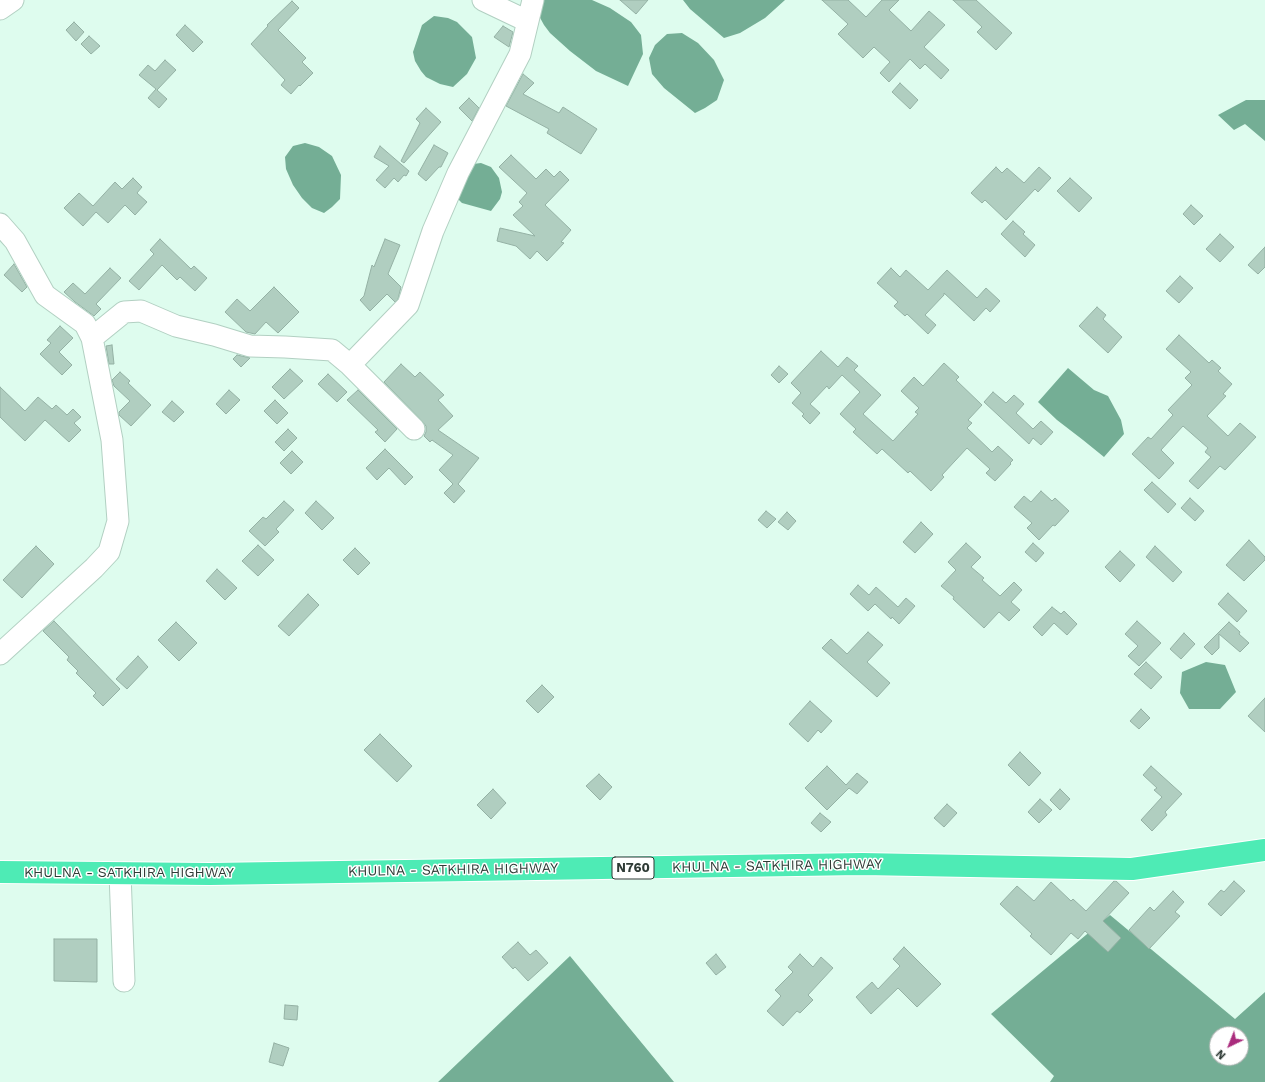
<!DOCTYPE html>
<style>
body{margin:0}
#map{position:relative;width:1265px;height:1082px;overflow:hidden;background:#defcee;font-family:"Work Sans",sans-serif}
canvas{display:block}
.north{position:absolute;left:1209px;top:1026px;width:40px;height:40px;box-sizing:border-box;background:#fff;border:1px solid #acb1af;border-radius:50%;rotate:223deg;font-size:11px;font-weight:700;line-height:16px;text-align:center;color:#2f3b36}
.north::after{content:'';display:block;margin:auto;width:14px;height:18px;background:#aa2c7d;clip-path:polygon(50% 0,100% 100%,50% 72%,0 100%)}
</style>
<div id="map">
<canvas width="1265" height="1082"></canvas>
<div class="north">N</div>
</div>
<script>
const c = document.querySelector('canvas').getContext('2d');
c.lineJoin = 'round';
function paint(path, color) { c.fillStyle = color; c.fill(path, 'evenodd'); }
const poly = rows => new Path2D(rows.map(r => 'M' + r).join(''));
function strokePath(path, color, width, dash) { c.strokeStyle = color; c.lineWidth = width; c.lineCap = dash ? 'butt' : 'round'; c.setLineDash(dash || []); c.stroke(path); }
function label(font, color, halo, rows, align = 'center') {
  c.font = font + ' "Work Sans",sans-serif'; c.lineWidth = 3; c.setLineDash([]); c.textBaseline = 'middle'; c.strokeStyle = halo; c.fillStyle = color; for (const [text, x, y, turn = 0] of rows) {
    c.save(); c.translate(x, y); c.rotate((+turn || 0) * Math.PI / 180); c.textAlign = isNaN(turn) ? turn : align; if (halo) c.strokeText(text, 0, 0); c.fillText(text, 0, 0); c.restore();
  }
}
paint(poly([
 [542,0,592,0,610,8,631,22,641,35,643,54,628,86,596,71,570,51,550,33,544,25,538,14],
 [683,0,785,0,765,18,740,33,724,38,690,9],
 [434,16,448,18,457,22,472,37,476,58,467,74,453,87,440,84,426,77,421,71,415,61,413,52,422,25],
 [682,33,698,43,714,60,724,80,717,100,705,108,695,113,664,88,652,74,649,58,655,45,667,34],
 [1246,100,1265,100,1265,141,1245,124,1234,130,1218,115],
 [305,143,319,147,332,156,341,175,340,199,332,207,324,213,312,208,302,198,293,185,286,169,285,157,293,146],
 [481,163,491,167,499,178,502,192,500,199,491,211,462,203,455,196,473,164],
 [1068,368,1094,390,1108,396,1121,420,1124,434,1104,457,1083,440,1057,420,1038,402],
 [1206,662,1225,665,1236,692,1220,709,1189,709,1180,693,1182,672],
 [1110,915,1235,1019,1265,992,1265,1082,1050,1082,1054,1076,991,1014],
 [1217,1034,1241,1034,1241,1058,1217,1058],
 [570,956,674,1082,438,1082]
]), '#74ae95');
const building = poly([
 [620,0,648,0,636,14,620,0],
 [822,0,848,0,866,17,882,0,899,0,889,10,911,31,929,11,945,25,924,47,949,70,941,79,925,64,920,69,910,59,889,82,880,73,890,62,874,47,863,58,838,34,848,24,822,0],
 [953,0,976,0,1012,33,996,50,977,32,982,27,953,0],
 [292,1,299,8,278,30,306,58,302,62,313,73,300,86,299,85,291,94,281,85,285,80,251,44,268,26,267,25,292,1],
 [74,22,84,32,76,41,66,30,74,22],
 [185,25,203,42,193,52,176,35,185,25],
 [503,26,513,32,509,47,494,37,503,26],
 [89,36,100,46,91,54,81,44,89,36],
 [165,60,176,70,157,90,167,99,159,108,148,98,156,89,139,75,148,65,155,71,165,60],
 [523,74,534,83,523,94,559,113,563,107,597,129,581,154,547,133,549,129,506,106,523,74],
 [900,83,918,100,910,109,892,92,900,83],
 [469,98,479,108,472,121,459,108,469,98],
 [426,108,441,122,404,163,401,161,420,123,416,119,426,108],
 [434,145,448,153,441,167,439,167,426,181,418,174,434,145],
 [380,146,409,171,406,176,404,175,398,182,394,178,385,188,376,180,389,166,374,157,380,146],
 [511,155,536,179,546,169,554,177,560,171,569,180,545,205,571,230,561,242,564,243,547,261,537,251,530,259,516,246,497,241,500,228,535,236,513,215,523,206,519,202,527,193,499,167,511,155],
 [996,167,1002,173,1007,168,1024,183,1039,167,1051,178,1038,192,1035,189,1006,220,985,200,982,203,971,193,996,167],
 [133,178,142,187,137,193,147,202,135,215,125,205,108,223,96,212,83,226,64,208,79,193,93,206,115,182,122,189,133,178],
 [1070,178,1092,198,1079,212,1057,191,1070,178],
 [1191,205,1203,216,1194,225,1183,214,1191,205],
 [1013,221,1025,232,1023,234,1035,245,1025,257,1001,234,1013,221],
 [1220,234,1234,247,1220,262,1206,249,1220,234],
 [160,239,191,269,194,266,207,278,195,291,180,277,177,280,162,265,139,290,129,281,154,254,150,250,160,239],
 [385,239,400,245,388,274,401,287,398,299,395,302,387,294,370,311,360,300,364,296,372,265,374,267,385,239],
 [1265,247,1265,267,1258,274,1248,265,1265,247],
 [14,264,27,287,22,292,4,275,14,264],
 [110,268,121,278,96,304,101,309,94,316,75,302,64,292,73,283,85,294,110,268],
 [891,268,900,277,906,270,928,290,947,270,977,298,986,288,1000,301,990,312,986,308,974,321,944,293,944,295,925,315,936,325,928,334,907,314,905,316,894,306,898,302,877,283,891,268],
 [1180,276,1193,288,1179,303,1166,291,1180,276],
 [274,287,299,312,278,333,266,322,255,334,246,332,225,312,237,299,250,311,274,287],
 [1097,307,1106,315,1103,319,1122,337,1108,353,1079,326,1097,307],
 [60,326,73,338,59,352,72,365,62,375,40,354,51,343,47,340,60,326],
 [1179,335,1209,363,1212,360,1221,368,1218,371,1232,384,1223,394,1226,396,1207,416,1228,436,1240,423,1256,437,1225,470,1220,466,1198,489,1189,481,1211,457,1205,452,1208,448,1183,426,1161,450,1174,463,1159,479,1132,454,1148,437,1151,439,1173,415,1168,410,1192,385,1185,378,1191,372,1166,349,1179,335],
 [112,345,114,364,109,364,106,346,112,345],
 [821,351,838,367,847,357,858,366,854,370,881,395,863,414,893,441,918,414,915,412,919,408,901,391,914,377,923,386,944,363,959,377,956,380,982,405,968,420,972,423,967,428,992,452,998,446,1013,460,1010,463,1011,464,995,481,986,473,990,469,967,448,942,475,944,477,931,491,910,471,908,473,882,449,877,454,853,432,856,429,840,414,860,392,842,375,829,389,827,386,810,404,820,413,810,424,802,416,804,414,792,403,801,393,791,383,821,351],
 [237,355,246,357,250,358,241,367,233,359,237,355],
 [401,364,415,377,420,372,444,395,438,400,453,416,438,430,479,458,458,484,465,491,454,503,444,493,453,484,439,470,453,455,432,440,430,442,424,436,426,432,426,426,422,421,384,382,401,364],
 [779,366,788,374,779,383,771,375,779,366],
 [290,369,303,381,284,399,272,387,290,369],
 [120,372,130,381,128,383,151,405,131,426,119,415,119,412,130,401,114,386,112,380,120,372],
 [328,374,347,392,337,402,318,384,328,374],
 [0,387,25,411,38,397,52,409,56,405,67,415,73,409,81,417,74,423,81,430,69,442,45,420,25,441,0,417,0,387],
 [229,390,240,400,226,414,216,404,229,390],
 [358,390,397,429,385,442,375,432,378,430,347,400,358,390],
 [993,392,1006,403,1014,395,1024,404,1016,413,1033,429,1041,421,1053,432,1041,445,1033,438,1029,444,984,402,993,392],
 [275,400,288,413,277,424,264,411,275,400],
 [172,401,184,412,174,422,162,412,172,401],
 [288,429,297,438,284,451,275,442,288,429],
 [385,449,413,477,405,485,389,468,377,480,366,468,385,449],
 [292,451,303,462,291,474,280,463,292,451],
 [1152,482,1176,504,1168,513,1144,490,1152,482],
 [1041,491,1052,501,1055,498,1069,511,1055,526,1053,525,1039,540,1027,528,1032,523,1014,507,1024,496,1031,502,1041,491],
 [1190,498,1204,511,1195,521,1181,508,1190,498],
 [284,501,294,510,276,529,279,532,265,546,249,531,263,517,266,519,284,501],
 [316,501,334,518,322,530,305,513,316,501],
 [766,511,776,519,767,528,758,520,766,511],
 [787,512,796,521,788,530,778,522,787,512],
 [921,522,933,534,915,553,903,542,921,522],
 [1249,540,1265,557,1265,560,1244,581,1226,565,1249,540],
 [966,543,981,557,971,567,984,578,982,580,1000,596,1014,582,1022,590,1011,602,1020,610,1009,621,999,612,984,628,953,599,954,597,941,586,956,570,948,562,966,543],
 [1033,543,1044,553,1036,562,1025,552,1033,543],
 [258,545,274,560,258,576,242,561,258,545],
 [36,546,54,564,22,598,3,580,36,546],
 [1155,546,1182,572,1173,582,1146,557,1155,546],
 [355,548,370,563,358,575,343,560,355,548],
 [1120,551,1135,565,1120,582,1105,567,1120,551],
 [217,569,237,588,225,600,206,581,217,569],
 [858,585,869,595,876,587,898,607,906,598,915,606,899,624,892,617,891,619,875,604,868,611,850,594,858,585],
 [1228,593,1247,611,1237,622,1218,604,1228,593],
 [308,594,319,605,289,636,278,626,308,594],
 [1052,607,1061,614,1064,611,1077,624,1067,635,1054,623,1042,636,1033,627,1052,607],
 [54,621,120,689,103,706,93,696,96,693,76,673,78,671,67,660,69,657,43,631,54,621],
 [1137,621,1161,643,1139,666,1128,656,1138,646,1125,634,1137,621],
 [176,622,197,643,179,661,158,640,176,622],
 [1229,622,1240,632,1239,634,1249,643,1240,652,1219,634,1219,648,1212,655,1204,647,1229,622],
 [868,632,883,645,867,662,890,683,877,697,822,648,831,639,847,654,868,632],
 [1184,633,1195,644,1181,659,1170,649,1184,633],
 [138,656,148,667,127,689,116,679,138,656],
 [1146,662,1162,677,1151,689,1134,674,1146,662],
 [542,685,554,697,538,713,526,701,542,685],
 [1265,698,1265,732,1248,716,1265,698],
 [810,701,832,721,821,733,818,730,808,742,789,724,810,701],
 [1141,709,1150,718,1139,729,1130,721,1141,709],
 [380,734,412,766,397,782,364,750,380,734],
 [1020,752,1041,773,1029,786,1008,765,1020,752],
 [827,766,846,785,857,773,868,782,857,794,849,788,827,810,805,788,827,766],
 [1151,766,1182,794,1165,812,1167,815,1152,831,1141,820,1162,797,1154,790,1157,788,1143,775,1151,766],
 [599,774,612,787,600,800,586,786,599,774],
 [493,789,506,803,491,819,477,805,493,789],
 [1060,789,1070,799,1060,810,1050,800,1060,789],
 [1040,799,1052,810,1039,823,1028,812,1040,799],
 [947,804,957,813,944,827,934,818,947,804],
 [820,813,831,822,821,832,811,823,820,813],
 [1114,881,1116,881,1129,893,1103,921,1121,938,1108,952,1085,931,1078,939,1071,933,1051,955,1030,936,1032,934,1000,904,1017,886,1034,901,1051,882,1071,901,1073,899,1086,911,1114,881],
 [1234,881,1245,891,1221,916,1208,904,1221,890,1224,892,1234,881],
 [1173,891,1184,902,1175,912,1180,916,1149,949,1129,930,1150,907,1154,911,1173,891],
 [54,939,97,939,97,982,54,981,54,939],
 [518,942,530,955,536,950,548,963,528,981,515,967,513,969,502,957,518,942],
 [904,947,941,984,917,1007,898,988,871,1014,856,997,872,982,878,989,900,966,893,959,904,947],
 [716,954,726,967,716,975,706,963,716,954],
 [800,954,813,967,821,957,833,968,808,995,813,1000,800,1013,797,1011,783,1026,767,1011,781,996,775,990,793,972,788,967,800,954],
 [285,1005,298,1006,297,1020,284,1019,285,1005],
 [274,1043,289,1048,283,1066,269,1062,274,1043]
]);
paint(building, '#b0cec0');
strokePath(building, '#94b1a4', 1);
const minor = poly([
 [483,0,527,21],
 [0,9,13,0],
 [0,224,15,241,45,295,85,324,92,338,112,440,118,521,109,552,94,568,0,654],
 [92,338,124,312,141,311,176,326,214,335,250,346,285,347,332,350,350,365,414,429],
 [350,365,408,305,433,231,458,173,520,54,533,0],
 [120,873,124,981]
]);
const highway = poly([
 [0,872,210,874,862,864,1132,869,1265,850]
]);
strokePath(minor, '#b2d0c2', 23);
strokePath(highway, '#fff', 24);
strokePath(minor, '#fff', 21);
strokePath(highway, '#4eebb5', 22);
for (const [x, y, w] of [
 [633,868,42]
]) { const box = new Path2D(); box.roundRect(x - w / 2, y - 11, w, 22, 3); c.fillStyle = '#fff'; c.fill(box); strokePath(box, '#2f3b36', 1); }
label('bold 13px', '#2f3b36', null, [
 ["N760",633,868]
]);
label('14px', '#2f3b36', '#fff', [
 ["KHULNA - SATKHIRA HIGHWAY",777,866,-1],
 ["KHULNA - SATKHIRA HIGHWAY",453,870,-1],
 ["KHULNA - SATKHIRA HIGHWAY",129,873]
]);
</script>
